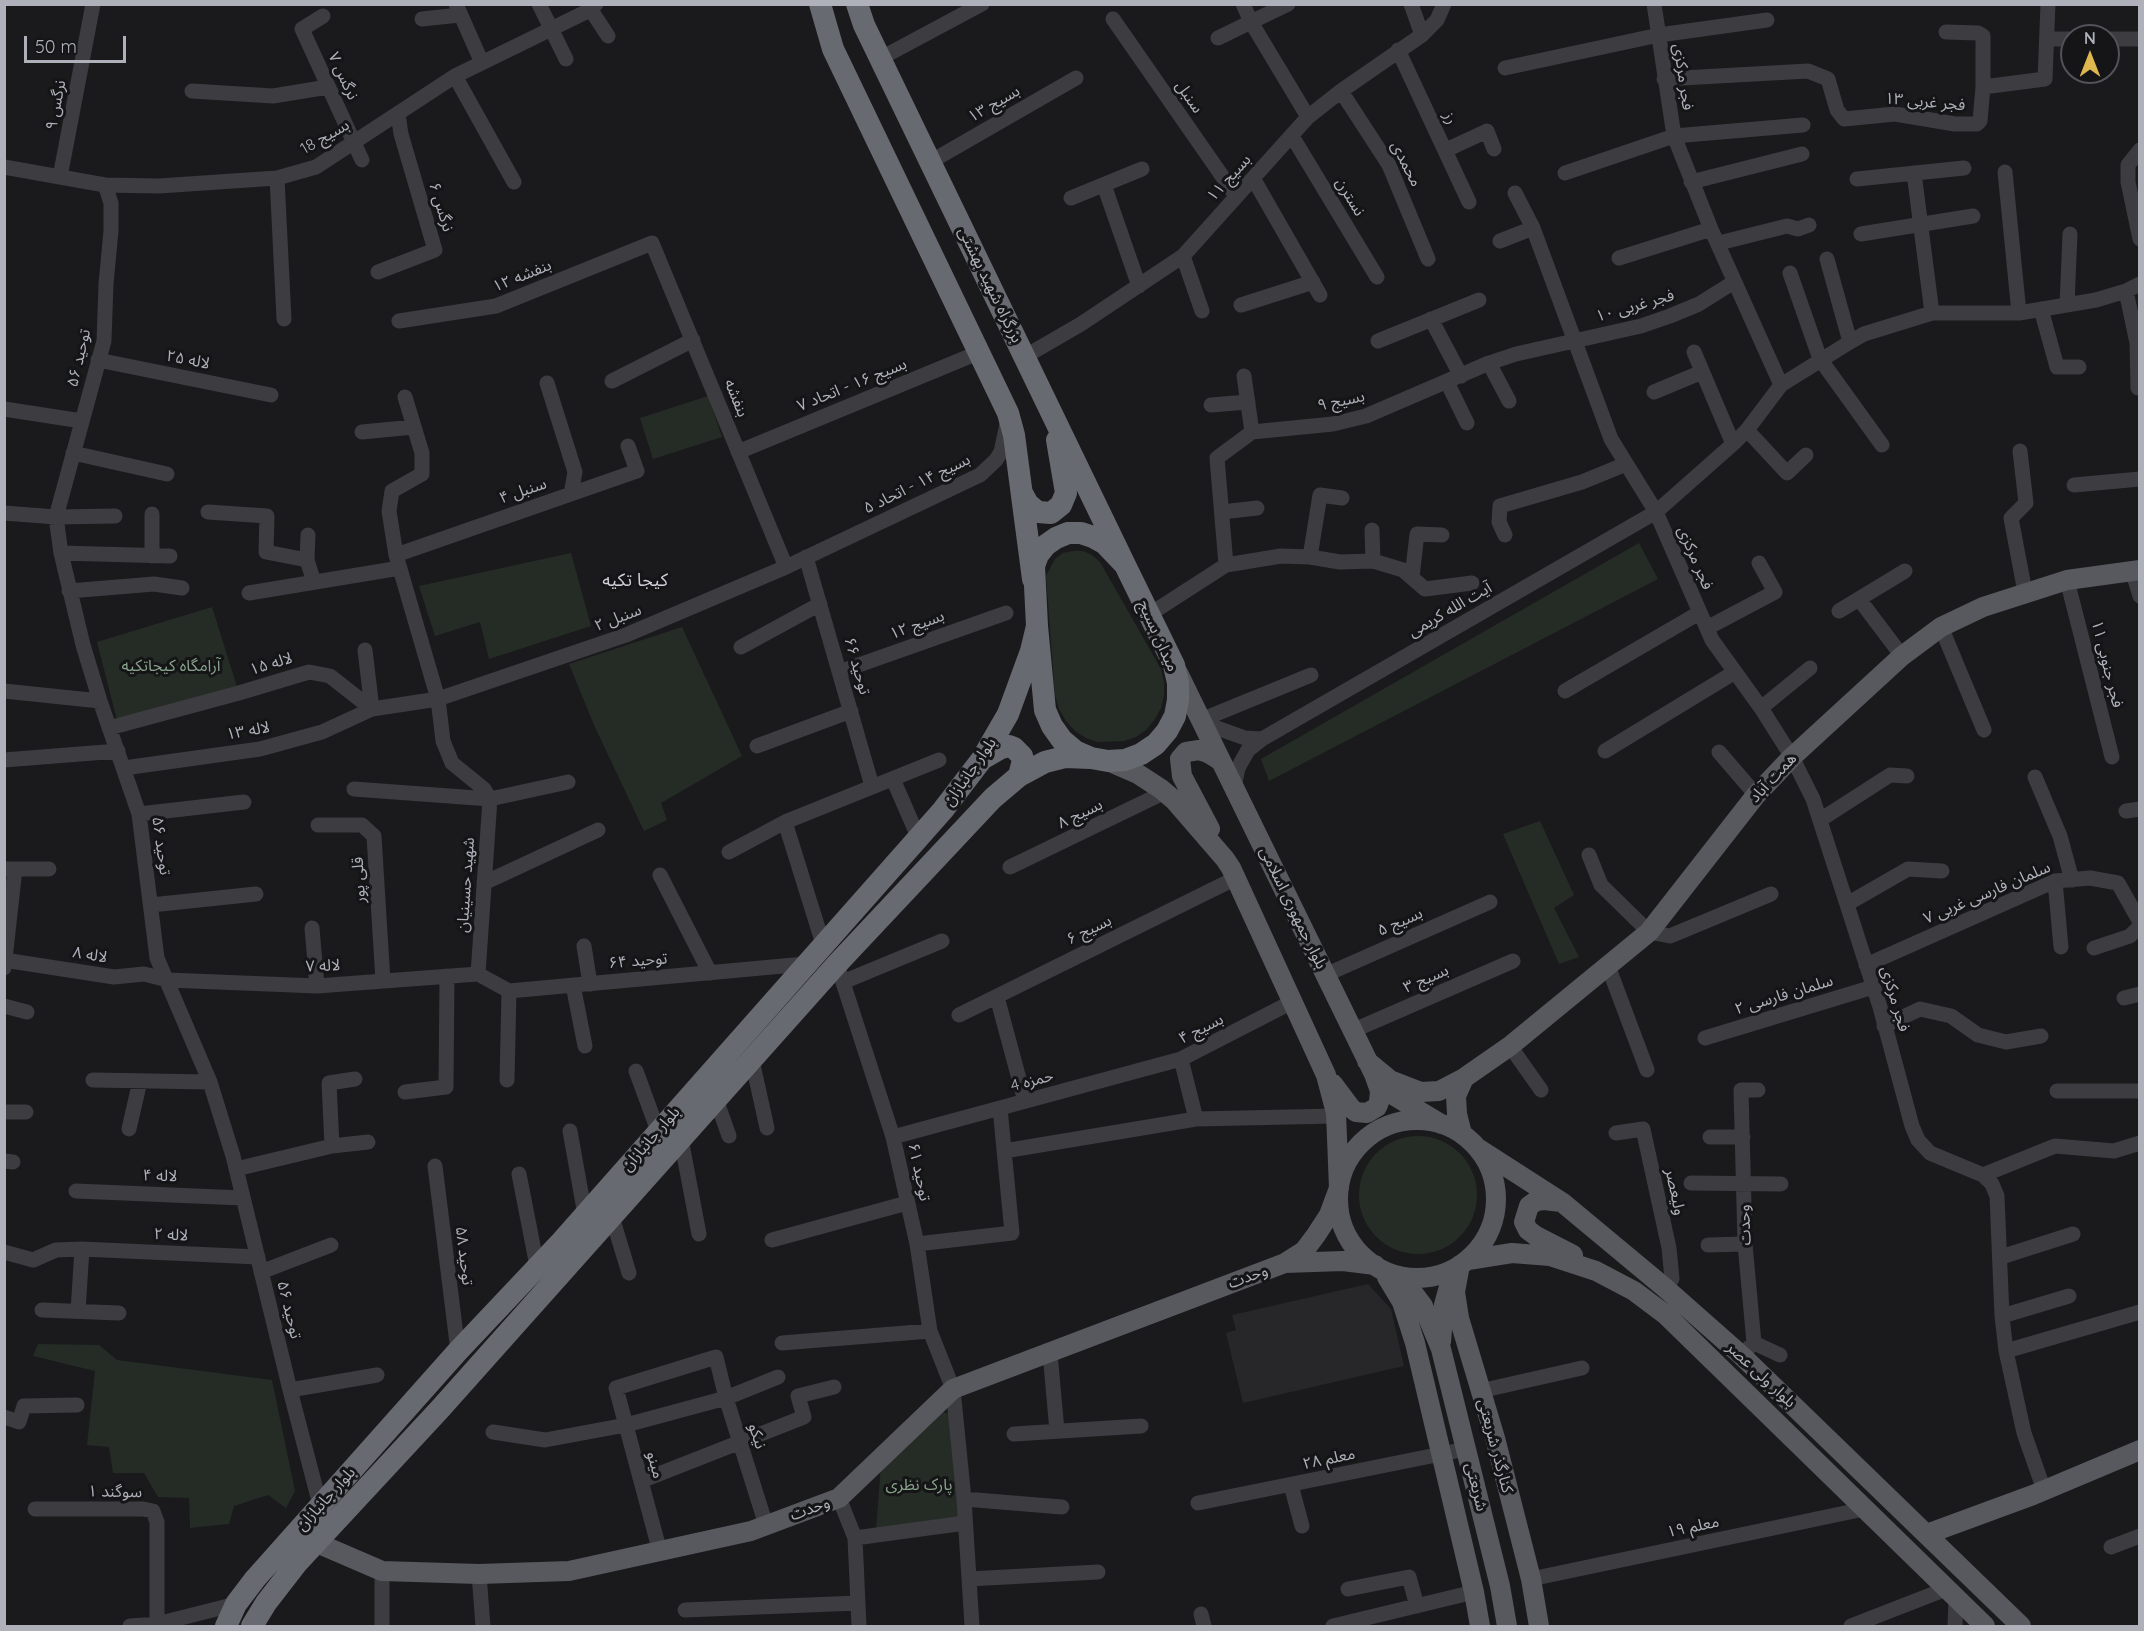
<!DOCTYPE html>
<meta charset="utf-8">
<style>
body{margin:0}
#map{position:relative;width:2144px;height:1631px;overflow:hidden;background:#1a1a1c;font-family:Quicksand,sans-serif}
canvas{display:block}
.frame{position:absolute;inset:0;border:6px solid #aeb1ba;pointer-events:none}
.north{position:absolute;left:2060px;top:24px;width:60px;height:60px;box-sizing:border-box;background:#151517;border:2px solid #525358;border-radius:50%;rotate:0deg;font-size:16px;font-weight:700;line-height:24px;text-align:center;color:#aeb1ba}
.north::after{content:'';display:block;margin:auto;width:21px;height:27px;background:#dfb74f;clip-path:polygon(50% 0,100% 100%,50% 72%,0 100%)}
.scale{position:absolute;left:24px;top:36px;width:102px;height:27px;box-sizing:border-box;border:3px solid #aeb1ba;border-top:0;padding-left:8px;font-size:18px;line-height:21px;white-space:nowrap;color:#aeb1ba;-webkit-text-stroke:4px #151517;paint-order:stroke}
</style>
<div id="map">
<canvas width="2144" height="1631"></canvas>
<div class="frame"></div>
<div class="north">N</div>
<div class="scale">50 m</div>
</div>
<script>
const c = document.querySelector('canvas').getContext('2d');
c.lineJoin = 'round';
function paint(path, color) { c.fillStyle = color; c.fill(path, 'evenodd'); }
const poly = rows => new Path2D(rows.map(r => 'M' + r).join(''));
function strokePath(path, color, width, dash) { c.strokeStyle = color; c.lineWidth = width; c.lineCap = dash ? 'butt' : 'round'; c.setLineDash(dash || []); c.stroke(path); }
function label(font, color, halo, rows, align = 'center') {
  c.font = font + ' Quicksand,"Noto Sans Arabic",sans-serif'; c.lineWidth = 6; c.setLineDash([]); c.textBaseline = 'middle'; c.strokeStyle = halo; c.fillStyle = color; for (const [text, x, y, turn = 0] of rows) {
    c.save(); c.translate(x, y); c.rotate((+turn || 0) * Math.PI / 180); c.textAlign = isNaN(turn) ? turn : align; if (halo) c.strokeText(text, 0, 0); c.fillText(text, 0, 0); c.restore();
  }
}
paint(poly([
 [1368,1284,1391,1309,1404,1366,1243,1403,1226,1333,1236,1330,1232,1315]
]), '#272629');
paint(poly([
 [708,396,722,437,653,459,640,418],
 [1639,543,1658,579,1269,781,1261,759],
 [1073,551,1083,551,1092,555,1100,562,1161,669,1164,682,1164,695,1161,708,1155,719,1147,729,1136,737,1124,741,1098,742,1086,738,1075,731,1066,721,1059,709,1055,695,1046,576,1055,559,1063,553],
 [571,553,591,626,489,659,480,622,435,636,419,586],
 [212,607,239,693,119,728,97,642],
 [682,627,742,756,661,803,667,820,644,831,594,725,569,664],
 [1540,821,1574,895,1554,908,1579,957,1559,964,1503,834],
 '1359 1195a59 59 0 1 1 118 0a59 59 0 1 1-118 0Z',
 [38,1344,99,1345,117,1360,272,1380,295,1491,286,1508,268,1495,234,1506,229,1524,190,1528,189,1498,158,1497,144,1473,113,1473,109,1447,87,1445,95,1371,33,1356],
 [943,1412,950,1414,961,1518,876,1530,881,1465]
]), '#252c26');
strokePath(poly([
 [456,4,482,63],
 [539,4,566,59],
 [587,4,608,36],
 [1243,4,1251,22,1308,117],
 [1411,4,1422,35],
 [1654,4,1674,136,1711,229,1781,385],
 [323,16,302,29,362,160],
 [422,19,460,15],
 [1113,19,1236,196],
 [1218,38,1288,4],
 [2047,39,2072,39],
 [2108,39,2140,39],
 [1398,50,1469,202],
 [881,58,982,4],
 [1505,68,1659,35,1767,20],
 [455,76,514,182],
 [1664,79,1808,71,1828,79,1837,110,1844,119,1895,114,1955,124,1977,124,1980,121,1983,87,1983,36,1978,33,1946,32],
 [1983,87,2045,79,2048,4],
 [192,91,273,96,328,87],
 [1341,91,1389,165,1428,259],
 [1292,136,1377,277],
 [1446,150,1487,131,1494,149],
 [2140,150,2128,165,2128,182,2140,239],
 [930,162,1076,78],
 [4,167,105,185,159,186,277,178,316,167,455,76,590,10,596,4],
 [2005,172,2019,313],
 [1565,173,1674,136,1803,125],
 [1914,173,1932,313],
 [60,177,93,4],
 [277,178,284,319],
 [1253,178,1320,295],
 [1857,179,1964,168],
 [1691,182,1802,154],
 [105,185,111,203,111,231,106,284,104,341,56,517,61,553,83,645,100,701,139,814,157,958,210,1082,233,1156,290,1390,320,1505],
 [1104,185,1139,286],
 [1515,193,1533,228,1611,439,1656,512,1712,640,1761,708,1792,757,1813,799,1880,1007,1912,1126,1918,1140,1930,1153,1983,1175,1992,1184,1997,1196,2002,1316,2006,1351,2024,1433,2044,1490],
 [1071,198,1142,169],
 [1861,234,1973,216],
 [1500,241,1533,228],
 [1719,243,1787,226,1798,229,1809,225],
 [1183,256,1202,311],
 [1619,258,1711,229],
 [1827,259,1850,342],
 [378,272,435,250,401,134,398,114],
 [1790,273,1820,359,1882,445],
 [2126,291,2137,343,2138,388],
 [1241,305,1313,282],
 [2067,305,2070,234],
 [2041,309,2057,367,2079,367],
 [1431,319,1461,376],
 [399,321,496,306,652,243,786,567],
 [1378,341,1479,300],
 [1694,352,1733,444],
 [1024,357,1081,324,1183,256,1308,117,1341,91,1422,35,1437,20,1444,4],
 [98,360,271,395],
 [1489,363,1509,401],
 [1244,376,1252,432],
 [612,381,693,340],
 [1447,382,1467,423],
 [547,383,575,472,571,494],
 [1654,392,1702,372],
 [405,397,422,453,422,474,392,491,389,511,396,555,438,699,443,741,452,763,484,789,490,799],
 [1211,405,1248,402],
 [4,409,82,421],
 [1747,430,1787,473,1806,455],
 [362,432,414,427],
 [2020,451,2026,503,2011,518,2025,592],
 [738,452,980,352],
 [73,453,167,474],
 [2074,485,2140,479],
 [208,512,267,516,266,552,307,560],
 [1222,512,1257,508],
 [4,513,56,517,115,516],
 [152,514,152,556],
 [1372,530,1373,561],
 [308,535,307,560,314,582],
 [1505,535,1499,522,1500,506,1582,482,1626,464],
 [61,553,170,556],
 [396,555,637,471,628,446],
 [806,557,872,786],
 [1310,557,1320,495,1342,498],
 [1226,565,1217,458,1252,432,1333,424,1366,416,1489,363,1516,354,1641,326,1670,316,1699,304,1734,282],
 [2132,570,2140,596],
 [1412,577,1417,534,1442,535],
 [2067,580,2112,757],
 [69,591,154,584,182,588],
 [249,593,400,568],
 [1859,599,1902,656],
 [1839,611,1905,571],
 [1150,614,1226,565,1281,556,1310,557,1340,562,1373,561,1403,570,1425,589,1472,583],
 [1941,627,1984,730],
 [1707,628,1775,592,1759,563],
 [741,647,820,604],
 [839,672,1006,613],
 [4,691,100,701],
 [1565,691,1699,613],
 [1761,708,1810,668],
 [1201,720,1311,675],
 [1203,723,1245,738,1262,739],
 [109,728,239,693,309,672,330,676,372,709,438,699,626,635,786,567,980,475,996,460,1001,452,1007,424],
 [757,746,851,711],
 [1605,751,1735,672],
 [1719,752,1756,795],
 [4,760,118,751],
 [124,768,260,749,322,732,372,709,365,650],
 [2035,777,2060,836,2072,880],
 [893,779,919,839],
 [1234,787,1238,768,1248,750,1262,739,1656,512,1733,444,1747,430,1781,385,1850,342,1864,334,1932,313,2019,313,2096,300,2126,291,2140,284],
 [354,789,490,799,568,782],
 [2126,811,2140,809],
 [139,814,244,802],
 [1820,820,1890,775,1907,776],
 [785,822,823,944],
 [318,825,362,825,374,836,383,981],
 [729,852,785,822,939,760],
 [1589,855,1601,885,1649,932,1670,936,1771,894],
 [1010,867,1165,792],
 [4,869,49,869],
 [660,875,710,973],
 [2055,881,2061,947],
 [484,883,598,830],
 [1847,904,1908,869,1942,871],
 [151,905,256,894],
 [312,928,317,986],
 [584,946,590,984],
 [2094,948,2130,936,2140,926],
 [4,960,114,977,144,974,168,980,317,986,478,974],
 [837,964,893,1137,917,1244,930,1331,953,1389,964,1499,972,1626],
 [1866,965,2055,881,2090,878,2118,883,2140,922],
 [1608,966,1647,1070],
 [4,968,15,869],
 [478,974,509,991,805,964],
 [478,974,490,799],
 [1325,975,1490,902],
 [843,982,942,941],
 [573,985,585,1046],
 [997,997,1025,1101],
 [2124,998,2140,994],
 [4,1006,27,1012],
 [959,1015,1236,878],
 [1884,1026,1920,1009,1951,1016,1978,1035,2006,1042,2041,1036],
 [1352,1031,1513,961],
 [1705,1038,1873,987],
 [1510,1046,1541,1090],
 [1181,1059,1196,1119],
 [752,1060,767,1128],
 [636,1071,658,1131],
 [93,1080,210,1082],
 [507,1080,509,991],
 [2057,1091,2140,1091],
 [405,1092,446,1087,447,976],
 [716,1099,729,1136],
 [4,1112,26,1112],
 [129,1129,140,1081],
 [570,1131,585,1215],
 [1616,1133,1643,1129,1669,1248,1672,1279,1664,1287],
 [893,1137,1181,1059,1292,1002],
 [1710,1137,1743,1137],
 [681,1139,699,1234],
 [332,1146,329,1083,355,1079],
 [1004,1151,1196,1119,1336,1116],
 [4,1161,13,1162],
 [435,1166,458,1351],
 [236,1169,332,1146,368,1142],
 [519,1174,537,1266],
 [1983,1175,2055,1146,2114,1151,2140,1143],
 [1691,1183,1781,1184],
 [76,1191,243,1198],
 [612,1217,629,1273],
 [772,1240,907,1203],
 [917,1244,1012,1233,1000,1108],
 [1708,1245,1745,1244],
 [4,1252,33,1260,56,1250,82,1249,258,1257],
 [2001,1257,2073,1234],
 [261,1272,331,1245],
 [42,1310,119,1313],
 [78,1311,82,1249],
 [2002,1316,2069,1296],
 [782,1343,930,1331],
 [1754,1343,1780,1355],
 [2006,1351,2140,1312],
 [1050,1353,1057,1431],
 [1741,1355,1754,1343,1745,1244,1741,1090,1758,1090],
 [290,1390,377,1375],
 [1480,1391,1582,1368],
 [4,1417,19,1422,24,1406,77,1405],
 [493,1432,545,1440,626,1425,726,1398,778,1377],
 [1014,1434,1141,1426],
 [641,1481,804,1417,798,1396,834,1387],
 [1291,1485,1302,1526],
 [839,1498,855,1538,859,1626],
 [964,1499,1062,1507],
 [1198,1503,1466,1449],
 [35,1509,143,1509,153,1511,157,1522,157,1624],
 [855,1538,965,1523],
 [2111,1547,2140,1536],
 [660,1552,616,1388,716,1357,726,1398,766,1525],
 [479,1574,483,1626],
 [969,1579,1098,1572],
 [1531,1579,1864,1509],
 [1348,1589,1409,1577,1417,1606],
 [685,1610,858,1603],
 [1201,1614,1204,1626],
 [130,1626,157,1624,236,1604],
 [382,1626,382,1571],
 [1333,1626,1474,1592],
 [1851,1626,1946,1589],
 [1955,1626,1956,1599]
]), '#3c3c41', 15);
strokePath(poly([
 [1178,673,1375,1076,1393,1095,1441,1124],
 [1108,761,1138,774,1161,789,1174,800,1225,859,1231,868,1326,1075,1336,1113,1339,1188,1329,1215,1316,1235,1304,1251,1285,1263,1343,1261,1375,1265],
 [1210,829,1182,776,1180,759,1186,752,1199,750,1208,753,1221,761],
 [1367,1061,1390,1080,1421,1092,1439,1091,1464,1078,1510,1046,1649,932,1756,795,1792,757,1902,656,1941,627,1983,607,2067,580,2140,570],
 [1333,1084,1351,1108,1356,1112,1367,1113,1377,1107,1379,1102,1380,1091,1375,1077],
 '1338 1199a79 79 0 1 1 158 0a79 79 0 1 1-158 0Z',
 [1462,1134,1457,1114,1456,1096,1464,1078],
 [1479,1149,1563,1203,1664,1287,1741,1355,2021,1626],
 [1561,1202,1544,1200,1536,1201,1529,1206,1524,1222,1528,1230,1536,1236,1573,1255],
 [1468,1260,1512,1253,1550,1256,1596,1271,1634,1291,1666,1315,1985,1626],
 [1460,1265,1455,1292,1459,1318,1495,1438,1531,1579,1539,1626],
 [1393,1275,1414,1294,1423,1306,1441,1349,1500,1586,1507,1626],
 [1387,1277,1402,1302,1415,1343,1474,1592,1480,1626],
 [1441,1342,1444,1305,1450,1283],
 [1927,1534,2033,1495,2140,1450],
 [317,1543,382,1571,479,1574,569,1571,751,1531,839,1498,953,1389,1285,1263]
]), '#58595f', 20);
strokePath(poly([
 [820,4,833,49,1008,413,1014,435,1033,579],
 [857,4,864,25,1125,565],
 [1022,493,1028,504,1038,512,1051,513,1061,505,1066,493,1057,440],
 [1068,533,1081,533,1093,537,1104,543,1125,565,1174,665,1178,683,1178,700,1175,716,1167,731,1156,744,1141,754,1125,760,1108,761,1091,758,1075,751,1062,740,1052,726,1045,710,1037,626,1034,566,1038,555,1046,545,1056,538,1068,533],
 [982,759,1001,748,1009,746,1014,748,1022,756,1023,760,1019,776],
 [226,1626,236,1604,255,1579,458,1351,561,1242,943,810,982,759,1008,714,1031,651,1037,626],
 [252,1626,266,1603,297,1563,440,1409,837,964,993,798,1019,776,1045,762,1065,757,1091,758]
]), '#686a71', 22);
label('16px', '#aeb1ba', '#151517', [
 ["نرگس ۷",343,76,65],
 ["فجر مرکزی",1683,77,82],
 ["سنبل",1189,97,55],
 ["فجر غربی ۱۳",1925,102,5],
 ["بسیج ۱۳",994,104,-30],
 ["نرگس ۹",56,105,-79],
 ["رز",1450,118,65],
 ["بسیج 18",325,137,-30],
 ["محمدی",1406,164,63],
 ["بسیج ۱۱",1229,178,-48],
 ["نسترن",1350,197,59],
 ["نرگس ۶",441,207,73],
 ["بنفشه ۱۲",522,276,-22],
 ["بزرگراه شهید بهشتی",990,285,64],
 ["فجر غربی ۱۰",1635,306,-16],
 ["توحید ۵۶",79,358,-77],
 ["لاله ۲۵",188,360,11],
 ["بسیج ۱۶ - اتحاد ۷",852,385,-22],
 ["بنفشه",736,398,68],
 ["بسیج ۹",1341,401,-12],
 ["بسیج ۱۴ - اتحاد ۵",917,484,-26],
 ["سنبل ۴",523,491,-19],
 ["فجر مرکزی",1695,558,67],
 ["آیت الله کریمی",1450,610,-30],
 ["سنبل ۲",618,618,-21],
 ["بسیج ۱۲",917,625,-20],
 ["میدان بسیج",1158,636,66],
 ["لاله ۱۵",271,664,-17],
 ["فجر جنوبی ۱۱",2107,664,76],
 ["توحید ۶۶",857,666,74],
 ["لاله ۱۳",248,731,-10],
 ["بلوار جانبازان",970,772,-55],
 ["همت آباد",1773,778,-47],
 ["بسیج ۸",1080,814,-26],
 ["توحید ۵۶",161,846,82],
 ["قلی پور",359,880,-93],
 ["شهید حسینیان",466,885,-86],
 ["سلمان فارسی غربی ۷",1987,893,-23],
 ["بلوار جمهوری اسلامی",1293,908,64],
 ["بسیج ۵",1400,922,-24],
 ["بسیج ۶",1089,930,-26],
 ["لاله ۸",90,955,9],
 ["توحید ۶۴",638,961,-5],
 ["لاله ۷",323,966,-2],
 ["بسیج ۳",1426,979,-24],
 ["سلمان فارسی ۲",1784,995,-17],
 ["فجر مرکزی",1895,999,74],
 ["بسیج ۴",1201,1029,-27],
 ["حمزه 4",1032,1081,-15],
 ["بلوار جانبازان",651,1139,-49],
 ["توحید ۶۱",919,1172,78],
 ["لاله ۴",160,1176,2],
 ["ولیعصر",1675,1192,78],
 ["وحدت",1745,1225,-92],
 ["لاله ۲",171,1235,3],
 ["توحید ۵۸",464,1256,83],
 ["وحدت",1248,1277,-20],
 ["توحید ۵۶",289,1310,76],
 ["بلوار ولی عصر",1761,1375,43],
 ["نیکو",757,1436,72],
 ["کنارگذر شریعتی",1495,1446,75],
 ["معلم ۲۸",1329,1459,-12],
 ["مینو",655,1465,75],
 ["شریعتی",1476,1487,76],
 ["سوگند ۱",115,1492,1],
 ["بلوار جانبازان",326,1499,-48],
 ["وحدت",810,1509,-20],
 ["معلم ۱۹",1693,1527,-12]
]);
label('16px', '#88a38b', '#151517', [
 ["آرامگاه کیجاتکیه",171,666],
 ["پارک نظری",919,1485]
]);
label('18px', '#cfd0d7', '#151517', [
 ["کیجا تکیه",635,581]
]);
</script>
